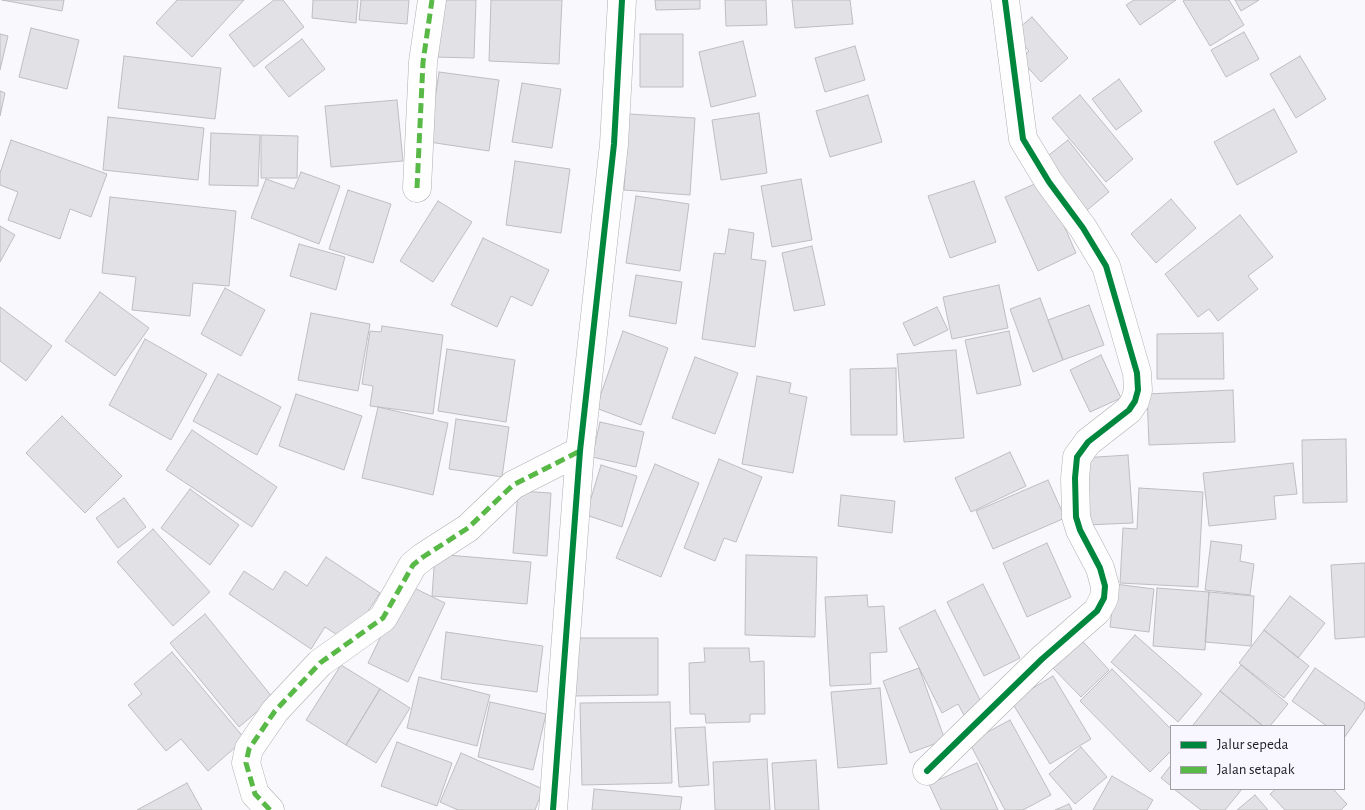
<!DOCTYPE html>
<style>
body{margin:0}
#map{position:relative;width:1365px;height:810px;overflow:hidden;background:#f9f8fc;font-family:"Alegreya Sans",sans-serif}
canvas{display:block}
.legend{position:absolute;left:1170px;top:725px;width:175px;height:65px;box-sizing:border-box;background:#f8f6fe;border:1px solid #a1a0a6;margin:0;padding:6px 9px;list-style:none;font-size:15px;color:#1f1e21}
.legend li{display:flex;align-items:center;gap:10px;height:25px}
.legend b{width:25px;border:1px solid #a1a0a6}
</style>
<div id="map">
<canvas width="1365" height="810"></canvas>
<ul class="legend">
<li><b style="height:6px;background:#00873e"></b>Jalur sepeda</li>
<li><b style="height:6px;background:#58b947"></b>Jalan setapak</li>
</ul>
</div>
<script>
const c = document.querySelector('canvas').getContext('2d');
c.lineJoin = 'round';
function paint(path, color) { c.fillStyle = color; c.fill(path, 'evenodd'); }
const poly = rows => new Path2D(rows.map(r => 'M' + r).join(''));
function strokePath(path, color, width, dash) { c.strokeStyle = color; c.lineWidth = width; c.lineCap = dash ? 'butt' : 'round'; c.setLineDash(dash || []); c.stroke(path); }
const building = poly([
 [2,0,64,0,62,11,2,0],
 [177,0,244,0,192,57,156,23,177,0],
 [274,0,283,0,304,27,254,67,229,35,274,0],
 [313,0,358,0,356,23,312,18,313,0],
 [361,0,409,0,407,24,359,20,361,0],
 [438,0,476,0,474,58,435,57,438,0],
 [491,0,562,0,559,64,489,61,491,0],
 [655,0,700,0,700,9,656,10,655,0],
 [725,0,766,0,767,25,726,26,725,0],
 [792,0,850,0,853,24,795,28,792,0],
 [1134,0,1176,0,1140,25,1126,5,1134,0],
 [1185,0,1229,0,1244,25,1210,46,1183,1,1185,0],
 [1235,0,1259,0,1241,11,1235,0],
 [1032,17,1068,58,1041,82,1020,59,1029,51,1013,33,1032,17],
 [31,28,79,40,67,89,19,77,31,28],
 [1244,32,1259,59,1226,77,1211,50,1244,32],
 [0,34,8,36,0,70,0,34],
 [640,34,683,34,683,87,640,87,640,34],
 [302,39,325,69,289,97,265,67,302,39],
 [743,41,756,96,711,107,699,52,743,41],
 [855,46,865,80,825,92,815,58,855,46],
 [124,56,221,68,215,119,118,108,124,56],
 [1300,56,1326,99,1296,118,1270,74,1300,56],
 [439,72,499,80,489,151,429,142,439,72],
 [1119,79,1142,111,1116,130,1092,99,1119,79],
 [522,83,561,89,552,148,512,142,522,83],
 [0,91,5,93,0,116,0,91],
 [868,95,882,142,830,157,816,111,868,95],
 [1080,95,1133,159,1106,182,1052,118,1080,95],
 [397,100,403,161,331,167,325,106,397,100],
 [1274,109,1297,152,1237,185,1214,142,1274,109],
 [759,113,767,173,721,180,712,120,759,113],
 [629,114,695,118,690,195,624,190,629,114],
 [108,117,204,128,198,180,103,170,108,117],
 [211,133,260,135,258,186,209,185,211,133],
 [261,135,298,136,297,178,261,178,261,135],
 [11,140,107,174,91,217,70,209,60,239,8,220,18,192,0,185,0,173,11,140],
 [1068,140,1109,192,1080,216,1039,163,1068,140],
 [515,161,570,169,561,233,506,225,515,161],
 [301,172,340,186,319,244,251,218,266,179,294,189,301,172],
 [801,179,812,240,772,247,761,186,801,179],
 [1044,180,1076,253,1038,271,1005,197,1044,180],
 [974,181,996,242,950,258,928,196,974,181],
 [348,190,391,204,373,263,329,249,348,190],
 [636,196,689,204,680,271,626,263,636,196],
 [110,197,236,211,229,286,193,283,190,316,132,310,136,277,102,273,110,197],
 [1171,199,1196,228,1156,263,1131,234,1171,199],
 [438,201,472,222,433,282,400,261,438,201],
 [1240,215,1273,257,1248,276,1258,289,1218,321,1209,309,1198,317,1165,274,1240,215],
 [0,226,15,235,0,262,0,226],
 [729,229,754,233,751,259,766,261,755,347,702,339,714,253,725,254,729,229],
 [483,238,549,270,532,306,511,296,497,327,451,305,483,238],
 [299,244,345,257,336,290,290,276,299,244],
 [812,246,825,305,794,311,782,253,812,246],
 [636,275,682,282,676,324,629,316,636,275],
 [999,285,1008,328,952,339,943,297,999,285],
 [225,288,265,310,241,356,201,334,225,288],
 [100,292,149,328,115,376,65,341,100,292],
 [1040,298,1063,360,1033,372,1010,309,1040,298],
 [1089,305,1104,345,1063,360,1048,320,1089,305],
 [0,307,52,346,26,381,0,361,0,307],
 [937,307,948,330,914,346,903,323,937,307],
 [311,313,370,324,358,391,298,380,311,313],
 [382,326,443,335,433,414,370,406,373,386,362,384,370,331,381,332,382,326],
 [623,331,668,348,641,425,596,408,623,331],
 [1009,331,1021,385,977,394,965,340,1009,331],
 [1223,333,1224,379,1157,379,1157,334,1223,333],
 [145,339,207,374,171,440,109,405,145,339],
 [447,349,515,360,506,422,438,411,447,349],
 [956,350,964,438,904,442,897,354,956,350],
 [1101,355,1121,398,1090,412,1070,370,1101,355],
 [695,357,738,373,715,434,672,418,695,357],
 [896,368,897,435,851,435,850,369,896,368],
 [218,374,281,407,257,455,193,421,218,374],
 [757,376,791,383,789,393,807,397,793,473,742,464,757,376],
 [1233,390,1235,442,1149,445,1147,394,1233,390],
 [296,394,362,416,344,470,279,446,296,394],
 [378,407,448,423,433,495,362,478,378,407],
 [62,416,122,476,85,513,26,453,62,416],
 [456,419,509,427,502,477,449,469,456,419],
 [600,422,644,432,636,467,592,457,600,422],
 [192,430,277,487,252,527,166,470,192,430],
 [1346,439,1347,502,1303,503,1302,440,1346,439],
 [1010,452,1026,486,971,512,955,478,1010,452],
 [1128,455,1133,523,1086,525,1082,458,1128,455],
 [719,459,762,477,736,542,724,538,715,561,684,548,719,459],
 [1293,463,1297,494,1274,496,1276,519,1209,526,1203,473,1293,463],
 [655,464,699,483,661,577,616,558,655,464],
 [601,465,637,476,622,527,586,515,601,465],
 [1048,480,1065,518,993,549,976,511,1048,480],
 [1139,488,1203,492,1198,587,1120,583,1123,528,1137,529,1139,488],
 [190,489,239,525,210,565,161,528,190,489],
 [518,491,551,493,547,556,513,553,518,491],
 [841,495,895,501,892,533,838,526,841,495],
 [124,498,146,527,118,548,96,518,124,498],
 [153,529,210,592,173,626,117,562,153,529],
 [1211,541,1242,545,1240,561,1254,564,1250,595,1205,590,1211,541],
 [1047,543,1071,597,1027,617,1003,563,1047,543],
 [435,554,531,562,527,604,432,596,435,554],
 [746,555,817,557,815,637,745,635,746,555],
 [326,557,380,593,348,642,325,627,311,649,229,594,244,571,273,590,285,571,307,586,326,557],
 [1365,563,1365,637,1335,639,1331,565,1365,563],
 [406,584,445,603,408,682,368,663,406,584],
 [983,584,1020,658,984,676,947,602,983,584],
 [1115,584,1154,589,1149,632,1110,627,1115,584],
 [1157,588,1209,592,1205,650,1153,646,1157,588],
 [1209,592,1254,596,1251,646,1205,642,1209,592],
 [867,595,868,607,884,606,887,652,870,653,871,684,830,686,825,597,867,595],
 [1290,596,1325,623,1298,658,1264,630,1290,596],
 [935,610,984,708,965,717,958,704,942,713,899,628,935,610],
 [205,614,273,698,239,727,170,643,205,614],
 [1264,630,1309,666,1284,698,1239,663,1264,630],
 [446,632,543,646,537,692,441,679,446,632],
 [1076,634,1109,670,1081,697,1047,662,1076,634],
 [1135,635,1202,694,1178,722,1111,662,1135,635],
 [572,638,658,638,658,695,572,696,572,638],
 [704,648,749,648,750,662,764,661,765,714,750,714,750,722,706,723,705,714,690,714,689,663,705,662,704,648],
 [172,652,245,739,208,771,181,739,166,751,128,705,142,694,134,684,172,652],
 [341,665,380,689,346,745,306,720,341,665],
 [1241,665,1288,704,1270,726,1263,726,1220,691,1241,665],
 [919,668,945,740,910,753,883,681,919,668],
 [1315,668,1365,703,1365,708,1344,738,1344,726,1327,726,1292,701,1315,668],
 [1112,669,1171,729,1171,751,1150,772,1080,701,1112,669],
 [1053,676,1091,739,1050,764,1011,701,1053,676],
 [419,677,490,695,477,746,407,728,419,677],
 [880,688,887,764,838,768,831,692,880,688],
 [380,689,410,708,376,763,346,745,380,689],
 [1220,691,1263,726,1194,726,1193,725,1220,691],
 [490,702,546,714,533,770,478,757,490,702],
 [670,702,672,783,582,785,580,703,670,702],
 [1010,720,1051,795,1023,810,1005,810,969,742,1010,720],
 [705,727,709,785,679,787,675,728,705,727],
 [397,742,452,763,437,806,381,786,397,742],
 [1081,747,1107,777,1075,804,1049,774,1081,747],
 [461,753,543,789,535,810,458,810,440,802,461,753],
 [767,759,770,810,715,810,713,762,767,759],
 [816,760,819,810,775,810,772,763,816,760],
 [977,763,998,810,941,810,929,784,977,763],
 [1171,765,1171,786,1161,778,1171,765],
 [1112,776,1153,800,1147,810,1093,810,1112,776],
 [187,783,202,810,137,810,187,783],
 [594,789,682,797,680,810,592,810,594,789],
 [1174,789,1242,789,1225,810,1201,810,1174,789],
 [1276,789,1333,789,1347,804,1341,810,1285,810,1270,794,1276,789],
 [1255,795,1268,810,1237,810,1255,795],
 [1069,804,1072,810,1055,810,1069,804]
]);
paint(building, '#e2e1e5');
strokePath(building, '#bebec1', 1);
const street = poly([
 [417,188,423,62,432,0],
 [927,771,1042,659,1097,611,1104,598,1105,586,1100,568,1080,530,1076,517,1075,478,1077,457,1088,442,1129,410,1135,401,1138,390,1137,373,1106,266,1083,228,1049,182,1023,139,1005,0],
 [270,810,255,794,246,763,249,749,275,711,320,663,383,618,413,565,423,557,468,528,513,485,580,451],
 [553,810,580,451,614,144,622,0]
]);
strokePath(street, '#afafb2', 29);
strokePath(street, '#fefeff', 28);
strokePath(poly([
 [417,188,423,62,432,0],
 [270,810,255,794,246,763,249,749,275,711,320,663,383,618,413,565,423,557,468,528,513,485,580,451]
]), '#58b947', 5, [10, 5]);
strokePath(poly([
 [927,771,1042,659,1097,611,1104,598,1105,586,1100,568,1080,530,1076,517,1075,478,1077,457,1088,442,1129,410,1135,401,1138,390,1137,373,1106,266,1083,228,1049,182,1023,139,1005,0],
 [553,810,580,451,614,144,622,0]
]), '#00873e', 6);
</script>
